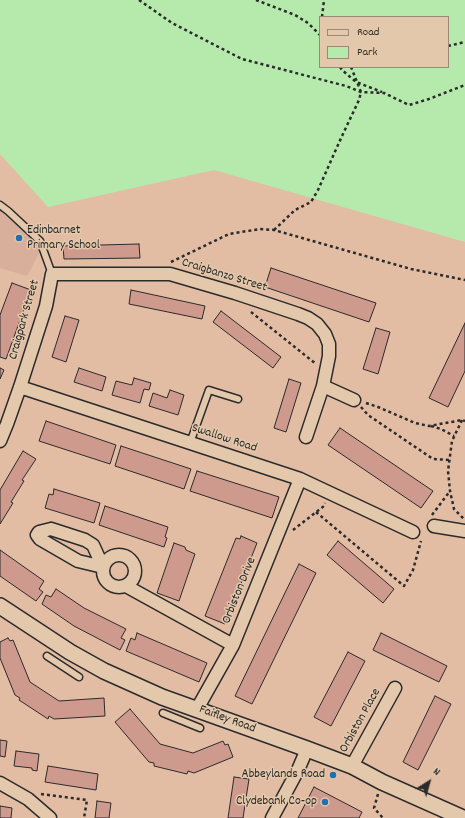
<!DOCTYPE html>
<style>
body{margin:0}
#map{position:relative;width:465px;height:818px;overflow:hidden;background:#e2bda4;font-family:Dekko,sans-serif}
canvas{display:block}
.legend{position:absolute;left:319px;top:16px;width:130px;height:52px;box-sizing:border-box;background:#e4c8ab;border:1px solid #9a8978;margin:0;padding:5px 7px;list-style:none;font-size:12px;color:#2b2b2b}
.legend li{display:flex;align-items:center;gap:8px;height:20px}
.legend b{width:20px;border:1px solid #9a8978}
.north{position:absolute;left:409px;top:762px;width:40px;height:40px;-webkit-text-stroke:3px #e4c8ab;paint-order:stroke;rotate:37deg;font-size:11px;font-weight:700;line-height:16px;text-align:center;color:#2b2b2b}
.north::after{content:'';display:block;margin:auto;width:14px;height:18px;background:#2b2b2b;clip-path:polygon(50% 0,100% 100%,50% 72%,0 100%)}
</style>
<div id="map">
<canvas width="465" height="818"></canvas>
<ul class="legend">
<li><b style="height:5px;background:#e4c8ab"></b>Road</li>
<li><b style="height:11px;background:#b5eaac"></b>Park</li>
</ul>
<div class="north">N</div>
</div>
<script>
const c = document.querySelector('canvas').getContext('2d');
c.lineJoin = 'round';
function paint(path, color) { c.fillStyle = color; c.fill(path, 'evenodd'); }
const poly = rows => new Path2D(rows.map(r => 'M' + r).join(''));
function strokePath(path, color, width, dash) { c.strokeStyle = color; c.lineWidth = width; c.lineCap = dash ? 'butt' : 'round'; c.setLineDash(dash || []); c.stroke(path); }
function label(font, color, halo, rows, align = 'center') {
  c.font = font + ' Dekko,sans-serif'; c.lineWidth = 3; c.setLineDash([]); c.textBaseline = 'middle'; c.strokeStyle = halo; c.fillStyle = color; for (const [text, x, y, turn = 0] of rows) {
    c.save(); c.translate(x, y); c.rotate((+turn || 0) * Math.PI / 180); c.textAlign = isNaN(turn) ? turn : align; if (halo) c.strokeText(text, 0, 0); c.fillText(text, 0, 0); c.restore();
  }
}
paint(poly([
 [0,199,35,229,33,231,43,246,27,276,0,268]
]), '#d8af9b');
paint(poly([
 [0,0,465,0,465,242,214,170,48,207,0,154],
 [320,17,448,17,448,67,320,67]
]), '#b5eaac');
const building = poly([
 [139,244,140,258,64,259,63,246,139,244],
 [271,268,376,303,369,322,265,287,271,268],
 [12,283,31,290,6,359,0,357,0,315,12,283],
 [131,290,205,306,202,319,129,304,131,290],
 [221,311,281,357,273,368,213,322,221,311],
 [65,316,79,320,66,362,52,357,65,316],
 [465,323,465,371,448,407,429,398,465,323],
 [376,328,390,332,378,374,363,369,376,328],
 [0,368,4,370,0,379,0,368],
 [79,368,106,377,102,391,74,382,79,368],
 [134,378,151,383,149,390,144,389,140,403,112,395,116,381,132,385,134,378],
 [289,379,301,383,286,432,274,428,289,379],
 [170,390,184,395,178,415,149,406,153,393,167,398,170,390],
 [46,421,116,445,110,464,39,441,46,421],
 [340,428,433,491,421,508,328,445,340,428],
 [121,446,191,469,184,489,115,466,121,446],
 [23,451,36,459,22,480,24,481,11,502,13,503,0,524,0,490,23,451],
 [197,471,279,497,272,518,190,491,197,471],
 [54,489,100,503,94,523,45,508,49,494,53,495,54,489],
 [105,506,168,527,165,537,167,538,164,547,99,525,105,506],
 [241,536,257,543,225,624,205,616,236,538,240,539,241,536],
 [338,541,394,589,383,603,327,555,338,541],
 [174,543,185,547,186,550,195,554,179,601,157,593,174,543],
 [0,550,44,581,39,589,43,592,36,601,0,576,0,550],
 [299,564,316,573,252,704,235,696,299,564],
 [56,589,84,608,126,629,121,638,125,640,120,650,74,626,42,604,46,595,51,597,56,589],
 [137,633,207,663,199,682,126,651,131,638,135,640,137,633],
 [381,633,447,666,439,682,373,650,381,633],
 [8,638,10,641,13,640,30,682,59,701,104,698,105,716,54,719,49,716,48,719,19,700,20,698,15,695,0,658,0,642,8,638],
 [348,652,365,661,331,726,314,717,348,652],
 [435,696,451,704,418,770,403,762,435,696],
 [130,709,160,744,193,753,223,741,225,745,228,744,233,757,194,773,188,771,187,774,154,766,154,763,149,762,115,722,130,709],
 [0,740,7,741,5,757,0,756,0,740],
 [16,751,39,754,37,771,32,770,32,768,14,766,16,751],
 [48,766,98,774,96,790,45,782,48,766],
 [234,777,249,779,243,818,228,818,234,777],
 [314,787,362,812,359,818,298,818,314,787],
 [97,801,111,803,109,818,95,818,97,801],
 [0,806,12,808,11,818,0,818,0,806]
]);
paint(building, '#ce9a8d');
strokePath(building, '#2b2b2b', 1);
const service = poly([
 [0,205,8,211,40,241,52,274],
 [190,443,209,390,238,399],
 [47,656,79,677],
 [163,713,200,728]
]);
const minor = poly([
 [323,386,354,400],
 [20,387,300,479,413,532],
 [0,441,7,424,20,387,46,306,52,274,170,274,235,293,298,314,308,318,317,324,325,334,329,344,329,356,323,386,306,437],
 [434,526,465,531],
 [51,529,85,540,93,545,103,567,78,561,40,539,37,535,39,532,51,529],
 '103 571a16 16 0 1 1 32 0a16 16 0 1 1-32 0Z',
 [126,586,233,645],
 [197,709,233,645,300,479],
 [352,766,395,688],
 [0,783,28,799,50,818],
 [272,818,298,770,307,749]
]);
const tertiary = poly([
 [0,606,70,652,104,671,162,697,307,749,352,766,382,782,463,818]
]);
strokePath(service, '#2b2b2b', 9);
strokePath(minor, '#2b2b2b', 15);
strokePath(tertiary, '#2b2b2b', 18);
strokePath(poly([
 [139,0,172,23,242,59,346,86,361,92,384,93,409,105,429,99,465,85],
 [256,0,295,15,308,23,320,35],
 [322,17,324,0],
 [448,46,465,42],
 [340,67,342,70,356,82,382,92],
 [274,230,295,210,311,202,318,190,342,136,359,100,361,92,351,67],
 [171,262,229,234,260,229,274,230,411,269,465,280],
 [251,312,316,364],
 [366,403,378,407,415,423,429,426,462,420,465,421],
 [361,407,368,415,433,459,449,460],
 [462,420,452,441,448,471,450,491,454,509,464,519],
 [431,426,441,429,454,436],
 [316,512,404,586,413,570,421,541],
 [432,515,450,491],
 [293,530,324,506,325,503],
 [41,794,87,800,84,818],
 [378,794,374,808,383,818]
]), '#2b2b2b', 2.5, [3, 3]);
strokePath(service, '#e4c8ab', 6);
strokePath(minor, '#e4c8ab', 12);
strokePath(tertiary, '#e4c8ab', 15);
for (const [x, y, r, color] of [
 [19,238,4,"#1f6fb2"],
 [333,775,4,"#1f6fb2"],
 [325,802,4,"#1f6fb2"]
]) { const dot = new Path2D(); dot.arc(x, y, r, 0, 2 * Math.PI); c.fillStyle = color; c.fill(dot); strokePath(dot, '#e4c8ab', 1.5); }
label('13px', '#2b2b2b', '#e4c8ab', [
 ["Edinbarnet",27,231,"left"],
 ["Primary School",27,246,"left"],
 ["Abbeylands Road",325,775],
 ["Clydebank Co-op",317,802]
], 'right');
label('13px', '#2b2b2b', '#e4c8ab', [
 ["Craigbanzo Street",224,276,17],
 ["Craigpark Street",25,320,-74],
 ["Swallow Road",224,439,18],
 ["Orbiston Drive",240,591,-68],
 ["Faifley Road",227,720,20],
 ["Orbiston Place",361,721,-61]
]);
</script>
